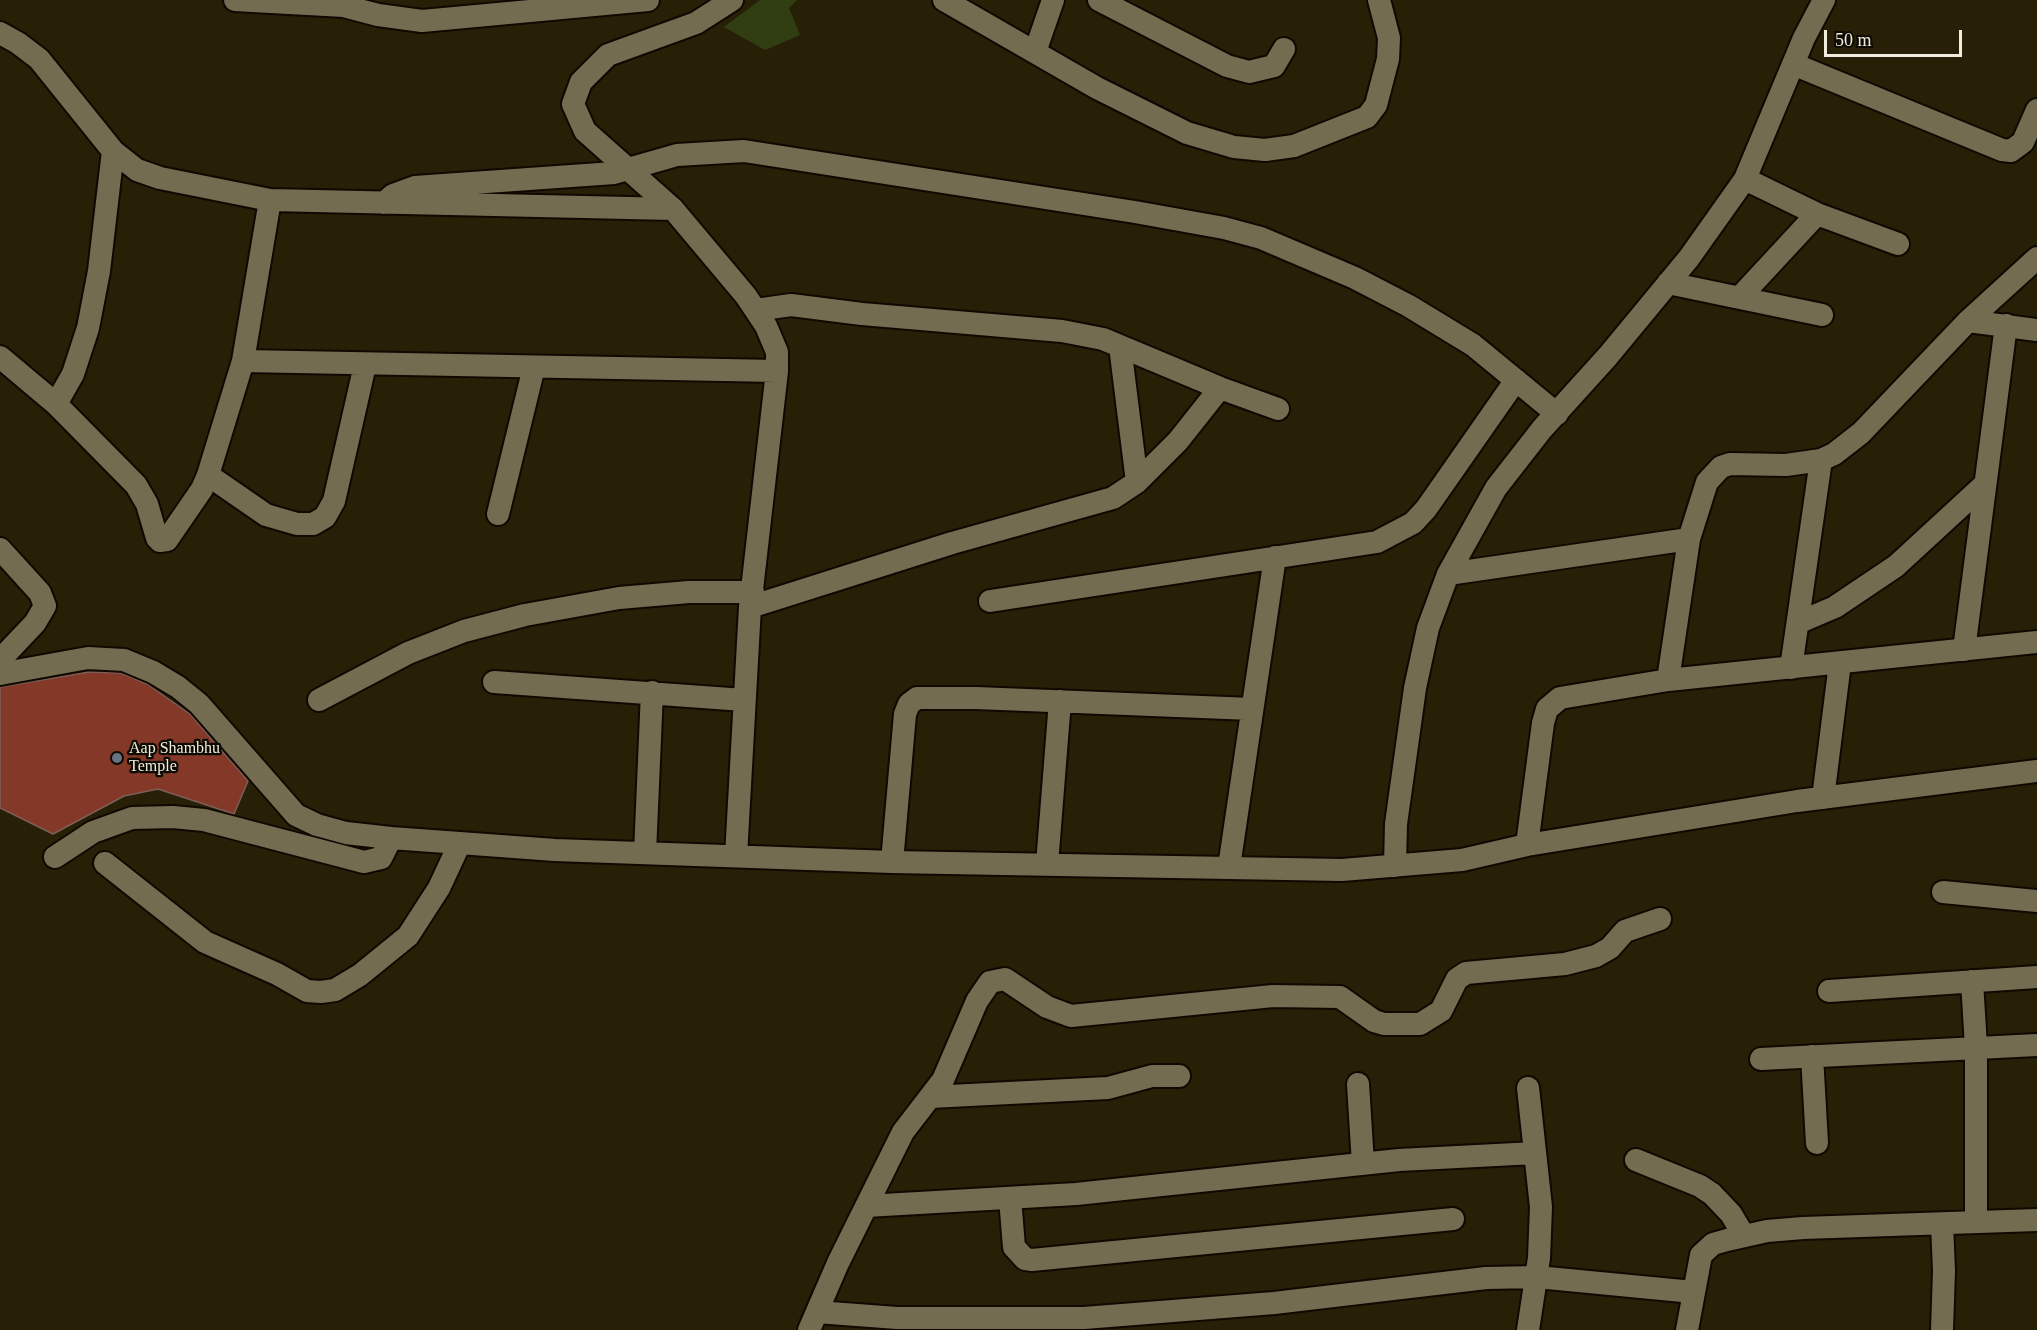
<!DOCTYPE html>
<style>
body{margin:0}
#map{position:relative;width:2037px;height:1330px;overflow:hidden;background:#272007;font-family:Georgia,serif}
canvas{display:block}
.scale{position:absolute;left:1824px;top:30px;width:138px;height:27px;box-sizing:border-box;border:3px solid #f1edde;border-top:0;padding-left:8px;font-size:18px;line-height:21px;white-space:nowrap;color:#f1edde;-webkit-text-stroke:4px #0d0a02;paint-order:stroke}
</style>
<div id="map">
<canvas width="2037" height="1330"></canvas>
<div class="scale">50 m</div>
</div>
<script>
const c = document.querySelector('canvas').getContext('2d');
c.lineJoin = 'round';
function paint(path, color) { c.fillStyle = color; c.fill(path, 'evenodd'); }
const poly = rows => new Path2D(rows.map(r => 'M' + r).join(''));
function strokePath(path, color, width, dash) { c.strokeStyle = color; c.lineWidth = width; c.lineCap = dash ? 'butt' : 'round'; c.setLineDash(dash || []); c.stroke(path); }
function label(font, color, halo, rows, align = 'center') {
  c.font = font + ' Georgia,serif'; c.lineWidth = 4.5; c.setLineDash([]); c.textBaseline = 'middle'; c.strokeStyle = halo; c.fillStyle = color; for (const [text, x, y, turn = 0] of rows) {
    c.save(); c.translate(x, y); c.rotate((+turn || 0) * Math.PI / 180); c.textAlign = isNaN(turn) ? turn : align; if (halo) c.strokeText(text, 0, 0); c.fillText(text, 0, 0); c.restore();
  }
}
paint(poly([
 [760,0,797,0,789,8,800,35,765,50,724,27]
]), '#303e12');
const building = poly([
 [89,672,121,673,147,684,190,714,248,781,234,814,158,789,124,796,53,834,0,808,0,687,89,672]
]);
paint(building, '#833828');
strokePath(building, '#7d5f58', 1.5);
const minor = poly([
 [235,0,344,6,378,15,422,21,648,0],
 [732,0,696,23,608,55,581,82,573,104,585,131,673,209,746,296,766,326,777,352,777,371,750,607,736,856],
 [944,0,1097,88,1187,133,1234,147,1265,150,1294,146,1367,117,1376,105,1388,59,1389,38,1379,0],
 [1099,0,1227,66,1249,72,1274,66,1284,49],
 [0,33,18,43,39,59,113,151,137,170,160,178,270,200,673,209],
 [1035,52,1053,0],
 [1793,64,2002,150,2011,151,2023,142,2037,110],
 [1745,179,1817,214,1898,244],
 [384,203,393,195,415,187,614,173,677,155,744,151,1135,212,1224,228,1261,238,1355,278,1409,306,1473,345,1557,414],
 [1668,283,1822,315],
 [1741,296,1817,214],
 [756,310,791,305,862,314,1062,331,1103,339,1220,388,1278,409],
 [1968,321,2037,330],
 [1120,346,1137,482],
 [0,357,56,404,136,485,147,504,157,538,160,541,167,540,202,489,208,475,243,361,270,200],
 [243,361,777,371],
 [56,404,73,374,88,328,99,271,113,151],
 [208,475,266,515,297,524,313,524,325,517,334,501,365,365],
 [498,514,534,367],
 [0,549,40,593,45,606,35,623,0,660],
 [1448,574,1689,539],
 [990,601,1377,542,1413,523,1426,509,1516,380],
 [750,607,952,543,1113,498,1137,482,1178,441,1220,388],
 [1800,622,1835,607,1896,566,1985,484],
 [1964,650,2006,325],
 [1791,668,1821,460],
 [0,674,88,658,124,660,153,672,178,687,199,704,296,815,317,825,346,833,391,838,555,850,892,862,1342,870,1462,860,1527,845,1797,801,2037,771],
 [1668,680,1689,539,1707,482,1721,467,1730,464,1786,465,1821,460,1834,454,1861,433,1968,321,2037,258],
 [494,682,744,700],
 [319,700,408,653,464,631,525,615,619,598,689,592,753,592],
 [1823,798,1840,663],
 [1527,845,1543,723,1547,709,1560,698,1668,680,2037,642],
 [645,853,652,692],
 [55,857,93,832,132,818,173,817,204,820,364,862,381,858,391,838],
 [892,862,905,714,909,704,917,698,976,698,1252,709],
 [105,863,205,942,277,974,307,991,321,992,335,990,360,975,408,936,439,888,459,845],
 [1047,864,1060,701],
 [1395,866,1396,824,1415,688,1428,628,1448,574,1496,488,1542,429,1608,356,1689,258,1745,179,1804,38,1824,0],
 [1229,867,1275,557],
 [1943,892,2037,901],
 [1972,981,1976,1047,1976,1222],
 [1829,991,2037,977],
 [1812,1056,1817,1143],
 [1761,1059,2037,1045],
 [1358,1084,1363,1164],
 [1528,1088,1541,1207,1539,1258,1528,1330],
 [930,1097,1108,1088,1152,1076,1179,1076],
 [1636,1160,1700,1186,1712,1194,1731,1214,1744,1236],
 [1010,1198,1014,1247,1025,1259,1032,1260,1453,1219],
 [866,1206,1076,1194,1399,1160,1535,1153],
 [1942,1224,1944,1271,1942,1330],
 [817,1312,897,1318,1084,1318,1274,1303,1486,1278,1537,1277,1693,1292],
 [809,1330,838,1263,903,1132,943,1080,977,1001,990,982,1005,979,1047,1007,1071,1016,1273,996,1340,997,1374,1021,1384,1024,1420,1024,1441,1011,1457,979,1466,973,1565,964,1596,956,1610,948,1625,931,1660,919],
 [1687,1330,1701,1255,1713,1244,1727,1240,1767,1231,1803,1228,2037,1220]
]);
strokePath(minor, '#100900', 26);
strokePath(minor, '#746c51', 22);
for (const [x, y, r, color] of [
 [117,758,6,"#6b7280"]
]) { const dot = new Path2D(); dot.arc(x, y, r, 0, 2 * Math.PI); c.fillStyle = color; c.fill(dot); strokePath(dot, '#0d0a02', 2); }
label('16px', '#f1edde', '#0d0a02', [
 ["Aap Shambhu",129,749],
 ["Temple",129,767]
], 'left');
</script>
